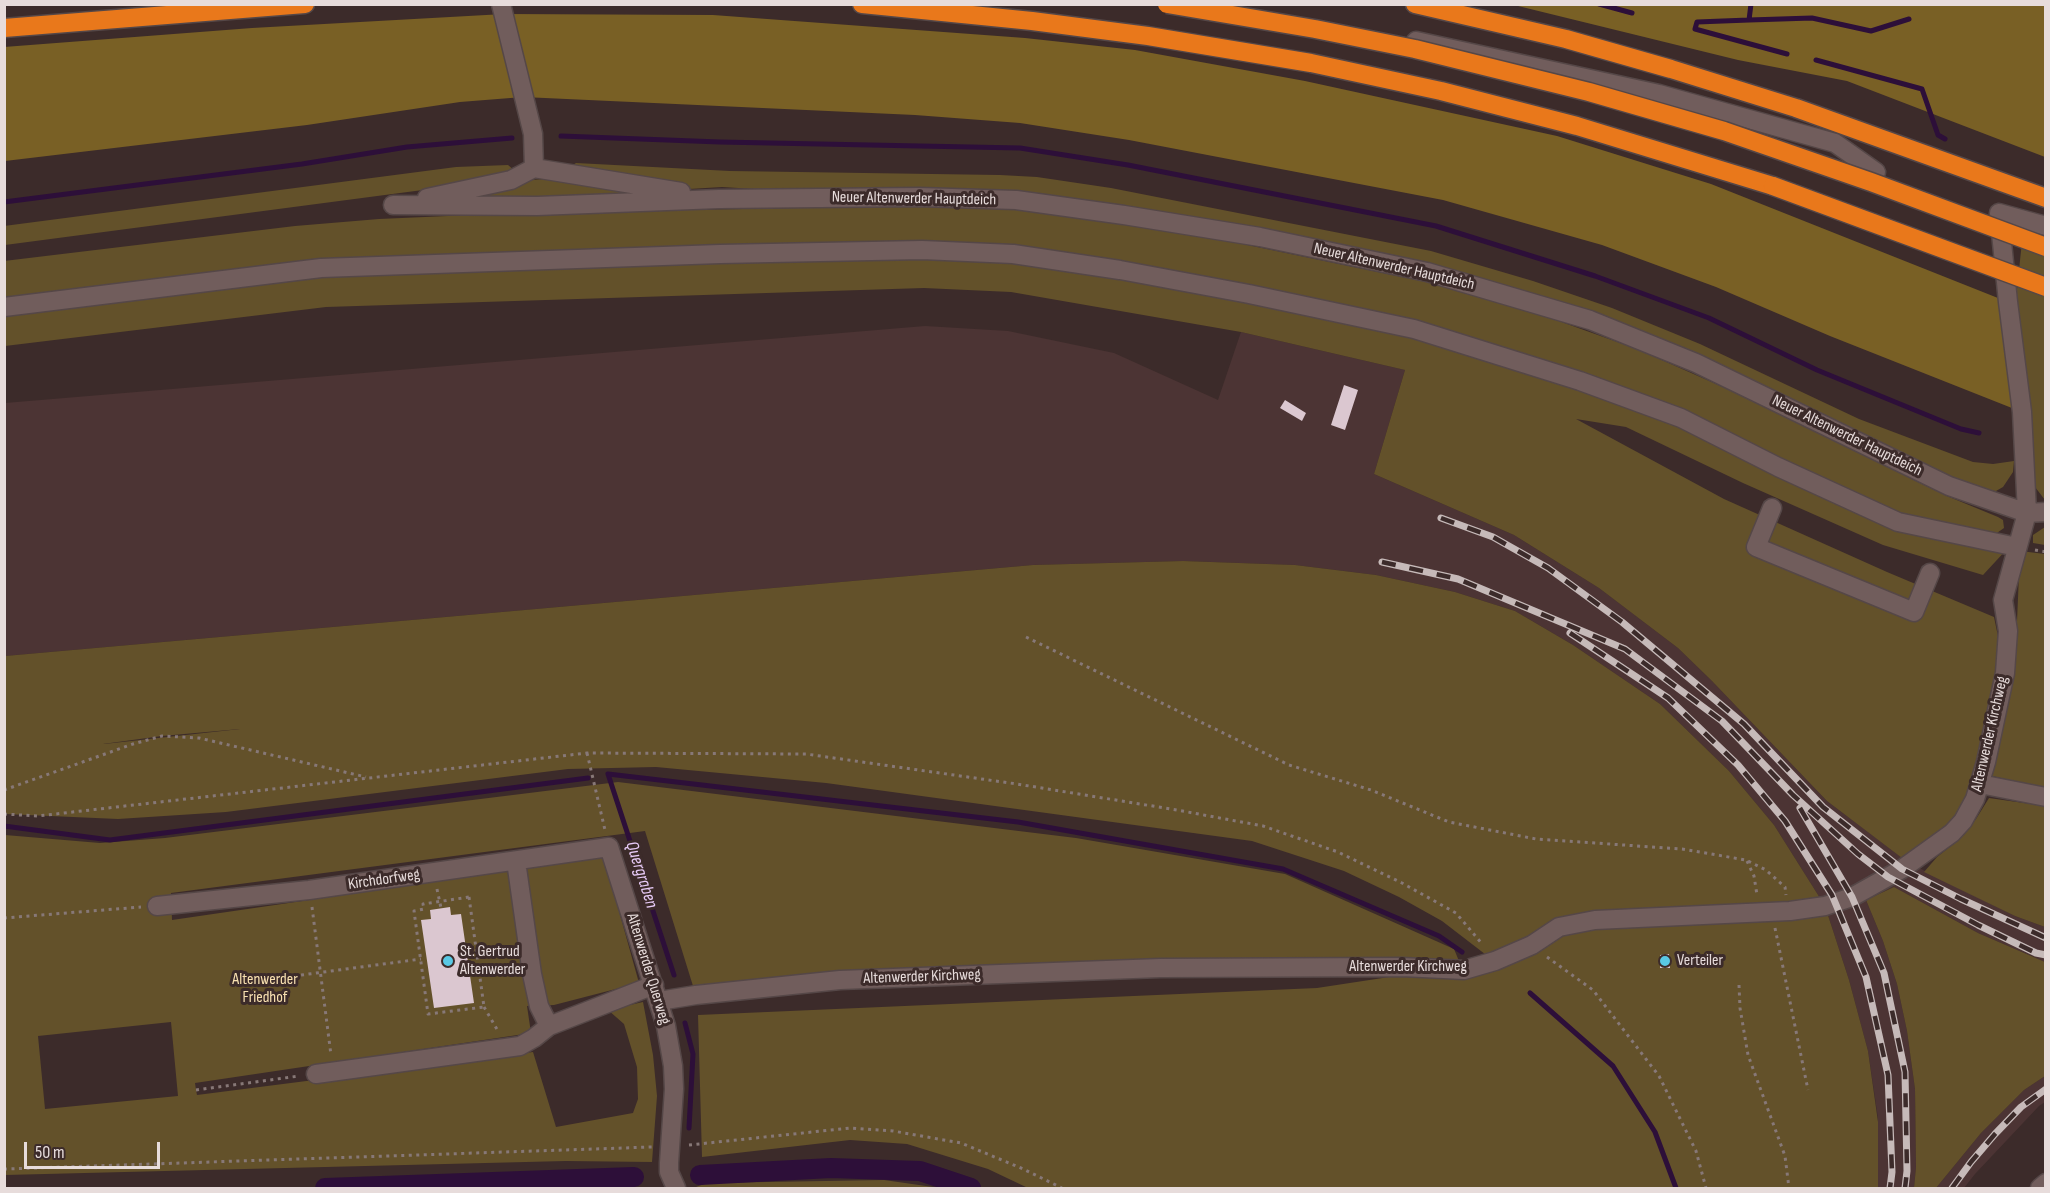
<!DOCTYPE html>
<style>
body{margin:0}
#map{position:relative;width:2050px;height:1193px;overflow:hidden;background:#3c2b2a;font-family:"Sofia Sans Condensed",sans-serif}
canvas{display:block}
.frame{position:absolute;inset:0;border:6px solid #e7dcdb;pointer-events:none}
.scale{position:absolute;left:24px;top:1142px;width:136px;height:27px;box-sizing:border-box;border:3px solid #e7dcdb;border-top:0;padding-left:8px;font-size:18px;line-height:21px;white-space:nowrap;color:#e7dcdb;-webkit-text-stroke:4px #3c2b2a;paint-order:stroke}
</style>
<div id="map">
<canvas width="2050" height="1193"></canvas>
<div class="frame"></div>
<div class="scale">50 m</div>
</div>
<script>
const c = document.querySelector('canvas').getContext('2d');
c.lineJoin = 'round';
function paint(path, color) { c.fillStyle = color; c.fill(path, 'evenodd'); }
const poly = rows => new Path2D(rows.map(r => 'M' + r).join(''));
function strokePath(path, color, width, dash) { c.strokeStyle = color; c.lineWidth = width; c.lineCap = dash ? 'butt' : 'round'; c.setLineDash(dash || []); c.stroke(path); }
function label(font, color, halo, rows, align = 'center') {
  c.font = font + ' "Sofia Sans Condensed",sans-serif'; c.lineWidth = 6; c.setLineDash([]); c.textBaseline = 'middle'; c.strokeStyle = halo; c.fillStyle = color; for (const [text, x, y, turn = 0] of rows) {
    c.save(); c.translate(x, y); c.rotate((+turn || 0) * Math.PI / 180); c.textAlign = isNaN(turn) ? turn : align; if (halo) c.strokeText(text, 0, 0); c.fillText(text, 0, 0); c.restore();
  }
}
paint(poly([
 [925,326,1008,331,1114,353,1218,400,1241,332,1405,370,1374,474,1514,535,1599,588,1678,648,1712,681,1827,801,1909,863,2015,916,2045,927,2045,962,1978,933,1894,887,1866,900,1883,941,1897,984,1907,1031,1915,1089,1916,1167,1914,1188,1878,1188,1878,1118,1868,1051,1849,980,1825,906,1774,825,1729,771,1660,704,1573,645,1515,611,1455,592,1376,575,1295,565,1183,561,1033,565,5,656,5,403],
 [2045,1076,2045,1102,2039,1106,1975,1174,1964,1188,1936,1188,1981,1133,2024,1090]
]), '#4c3434');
paint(poly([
 [576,163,730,171,1000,175,1037,177,1111,188,1431,251,1533,281,1612,308,1700,344,1859,419,1973,462,1993,464,2014,461,2013,472,2003,487,1996,491,1979,490,1834,425,1727,371,1362,251,1134,207,1042,195,787,191,722,187,689,189,571,166],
 [508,165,515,171,438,188,5,245,4,226,456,167],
 [545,179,638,194,451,200,530,180],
 [966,205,1065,213,1180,231,1436,284,1556,320,1637,349,1732,391,1947,496,1998,517,2003,520,2004,528,1994,535,1898,517,1541,362,1025,252,381,260,5,304,4,261,295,226,379,219,516,213],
 [2035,230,2045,231,2045,500,2035,487,2015,308,2023,232],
 [922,250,1249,294,1580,381,1898,522,2008,548,1983,575,1883,545,1743,483,1626,427,1576,419,1724,499,1887,572,1994,617,2001,651,1983,745,1960,817,1902,858,1827,801,1712,681,1678,648,1599,588,1514,535,1374,474,1405,370,1241,332,1011,292,924,288,326,307,5,346,4,307,321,268],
 [2045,527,2045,545,2033,543,2033,535],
 [2020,551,2045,554,2045,788,1992,776,2006,711,2016,645],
 [1183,561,1295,565,1376,575,1455,592,1515,611,1573,645,1660,704,1729,771,1774,825,1825,906,1849,980,1868,1051,1878,1122,1878,1188,1028,1188,988,1169,907,1144,850,1140,702,1157,698,1015,1317,988,1494,961,1442,921,1399,897,1344,871,1252,841,826,783,656,767,568,769,226,812,118,819,5,814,5,656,1033,565],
 [240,729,104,744,103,744,162,736],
 [618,782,1076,838,1285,874,1454,949,1459,961,1322,960,837,977,693,986,645,831,171,893,172,920,604,857,639,983,554,1005,527,1006,531,1033,195,1083,196,1090,197,1095,533,1052,556,1127,633,1113,638,1099,637,1067,624,1024,608,1010,643,1002,653,1055,657,1096,652,1162,566,1161,5,1175,5,835,100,843,165,838],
 [171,1022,178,1096,45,1109,38,1036],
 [1989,798,2045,806,2045,927,2015,916,1924,872,1937,857,1956,842,1976,819],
 [1894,887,1978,933,2045,962,2045,1076,2024,1090,1981,1133,1936,1188,1914,1188,1916,1167,1915,1089,1907,1031,1897,984,1883,941,1866,900],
 [884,1180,940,1188,699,1188,696,1187,707,1183]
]), '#63512a');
paint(poly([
 [1514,5,2045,5,2045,157,1847,81,1738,60],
 [504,14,713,15,1025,38,1135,50,1305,81,1557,136,1711,184,2008,302,2022,412,1830,336,1716,287,1602,245,1443,200,1129,140,1020,123,915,115,523,97,460,102,307,125,5,161,4,47,252,28]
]), '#796025');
strokePath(poly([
 [1599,4,1632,13],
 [1751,4,1749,20,1697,22,1695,29,1787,54],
 [1749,20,1812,18,1871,31,1909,19],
 [1816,60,1922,89,1938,135,1945,139],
 [561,136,720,142,1020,148,1128,165,1436,226,1595,276,1709,318,1817,370,1961,429,1979,433],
 [4,202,302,164,407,147,512,138],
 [4,826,110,840,588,778],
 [674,975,608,774,1018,822,1283,869,1439,936,1462,952],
 [1530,993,1613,1066,1655,1132,1676,1188],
 [685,1023,693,1054,689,1128]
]), '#2d0f39', 5);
strokePath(poly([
 [700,1175,831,1168,920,1171,971,1188],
 [325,1188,634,1177]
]), '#2d0f39', 20);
paint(poly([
 [1344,385,1358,390,1345,430,1331,425],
 [1285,400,1306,413,1302,421,1280,408],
 [450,907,451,915,461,914,474,1003,434,1008,421,920,431,919,430,910],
 [1669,954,1670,968,1660,968,1660,955]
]), '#dbc7d0');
const minor = poly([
 [501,4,533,134,534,168],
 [1416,41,1659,94,1835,143,1876,172],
 [427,198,511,180,534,168,681,192],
 [393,205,537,206,719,199,919,197,1016,200,1124,215,1260,237,1427,272,1590,320,1696,363,1949,486,2027,513,2022,412,2008,302,1999,213,2046,226],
 [4,307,321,268,720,254,922,250,1013,254,1120,270,1249,294,1414,329,1580,381,1681,418,1778,467,1898,522,2017,547],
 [1772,508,1756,547,1914,612,1930,573],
 [1980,784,2046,797],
 [516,861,532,974,539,1006,549,1026],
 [157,906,309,890,609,847,666,1026,673,1066,674,1089,669,1163,669,1172,676,1188],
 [659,1001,696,995,840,980,1160,968,1402,967,1464,970,1495,961,1532,945,1559,927,1595,920,1790,911,1825,906,1852,897,1902,869,1952,833,1963,821,1975,799,1986,762,2005,673,2008,631,2003,600,2027,513,2046,512],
 [316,1074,520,1046,534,1038,549,1026,654,985],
 [2040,1188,2046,1183]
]);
const highway = poly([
 [862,4,1032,21,1148,36,1311,63,1441,91,1577,126,1773,186],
 [1415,4,1566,39,1671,69,1796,108,2046,198],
 [4,28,305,4]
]);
strokePath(minor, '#554747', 21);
strokePath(highway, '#554747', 21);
strokePath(poly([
 [2035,550,2046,552],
 [1026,637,1289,765,1371,790,1449,822,1536,839,1682,849,1746,860,1766,870,1785,887,1786,895],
 [587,753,605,830],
 [4,790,133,744,162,736,199,738,366,777],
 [4,814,38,816,587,753,806,754,1017,784,1177,810,1263,826,1338,852,1402,883,1456,913,1483,945],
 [1747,861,1754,876,1757,895],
 [437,889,441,908],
 [469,897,484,1007,428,1014,414,911,424,909,423,904,469,897],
 [312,907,331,1055],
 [4,918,141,907],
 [1775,928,1808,1090],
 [477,957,511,953],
 [1547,957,1593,990,1659,1076,1696,1151,1706,1188],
 [249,982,421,959],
 [1739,985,1740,1008,1748,1055,1785,1156,1789,1188],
 [484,1007,498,1031],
 [196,1090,299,1076],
 [689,1145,850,1128,893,1131,961,1143,1021,1168,1062,1188],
 [4,1169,652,1147]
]), '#877877', 3, [3, 4.5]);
strokePath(minor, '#715d5c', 18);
strokePath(highway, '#e9781b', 18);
const rail = poly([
 [1441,518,1493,537,1548,568,1622,622,1744,724,1823,807,1902,869,1961,899,2046,938],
 [1382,562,1458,579,1625,649,1722,721,1793,795,1858,854,1888,877,1978,925,2036,953,2046,955],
 [1570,633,1668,698,1738,765,1785,821,1832,895,1866,977,1888,1075,1892,1172,1890,1188],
 [1800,808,1852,897,1884,973,1905,1072,1907,1171,1905,1188],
 [1952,1188,1971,1162,1995,1134,2021,1107,2046,1089]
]);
strokePath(rail, '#c6bab9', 7);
strokePath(rail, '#3c2b2a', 4.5, [14]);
const highwayBridge = poly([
 [1167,4,1315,29,1415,49,1589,92,1724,131,1871,182,2046,247],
 [1773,186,2046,287]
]);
strokePath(highwayBridge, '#554747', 21, []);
strokePath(highwayBridge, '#e9781b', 18);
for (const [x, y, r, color] of [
 [448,961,6,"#59c8e4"],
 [1665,961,6,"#59c8e4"]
]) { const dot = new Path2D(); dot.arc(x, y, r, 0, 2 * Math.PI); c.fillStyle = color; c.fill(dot); strokePath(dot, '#3c2b2a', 2); }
label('16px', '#e7dcdb', '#3c2b2a', [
 ["Neuer Altenwerder Hauptdeich",914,199,1],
 ["Neuer Altenwerder Hauptdeich",1394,267,13],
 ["Neuer Altenwerder Hauptdeich",1847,436,26],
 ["Altenwerder Kirchweg",1990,734,-77],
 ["Kirchdorfweg",384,880,-8],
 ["Altenwerder Kirchweg",1408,967],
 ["Altenwerder Querweg",648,969,73],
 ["Altenwerder Kirchweg",922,977,-2]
]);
label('16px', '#e7dcdb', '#3c2b2a', [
 ["St. Gertrud",460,952],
 ["Altenwerder",460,970],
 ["Verteiler",1677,961]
], 'left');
label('16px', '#f9e1b1', '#3c2b2a', [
 ["Altenwerder",265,980],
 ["Friedhof",265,998]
]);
label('italic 18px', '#e7caf6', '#3c2b2a', [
 ["Quergraben",641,875,72]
]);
</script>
